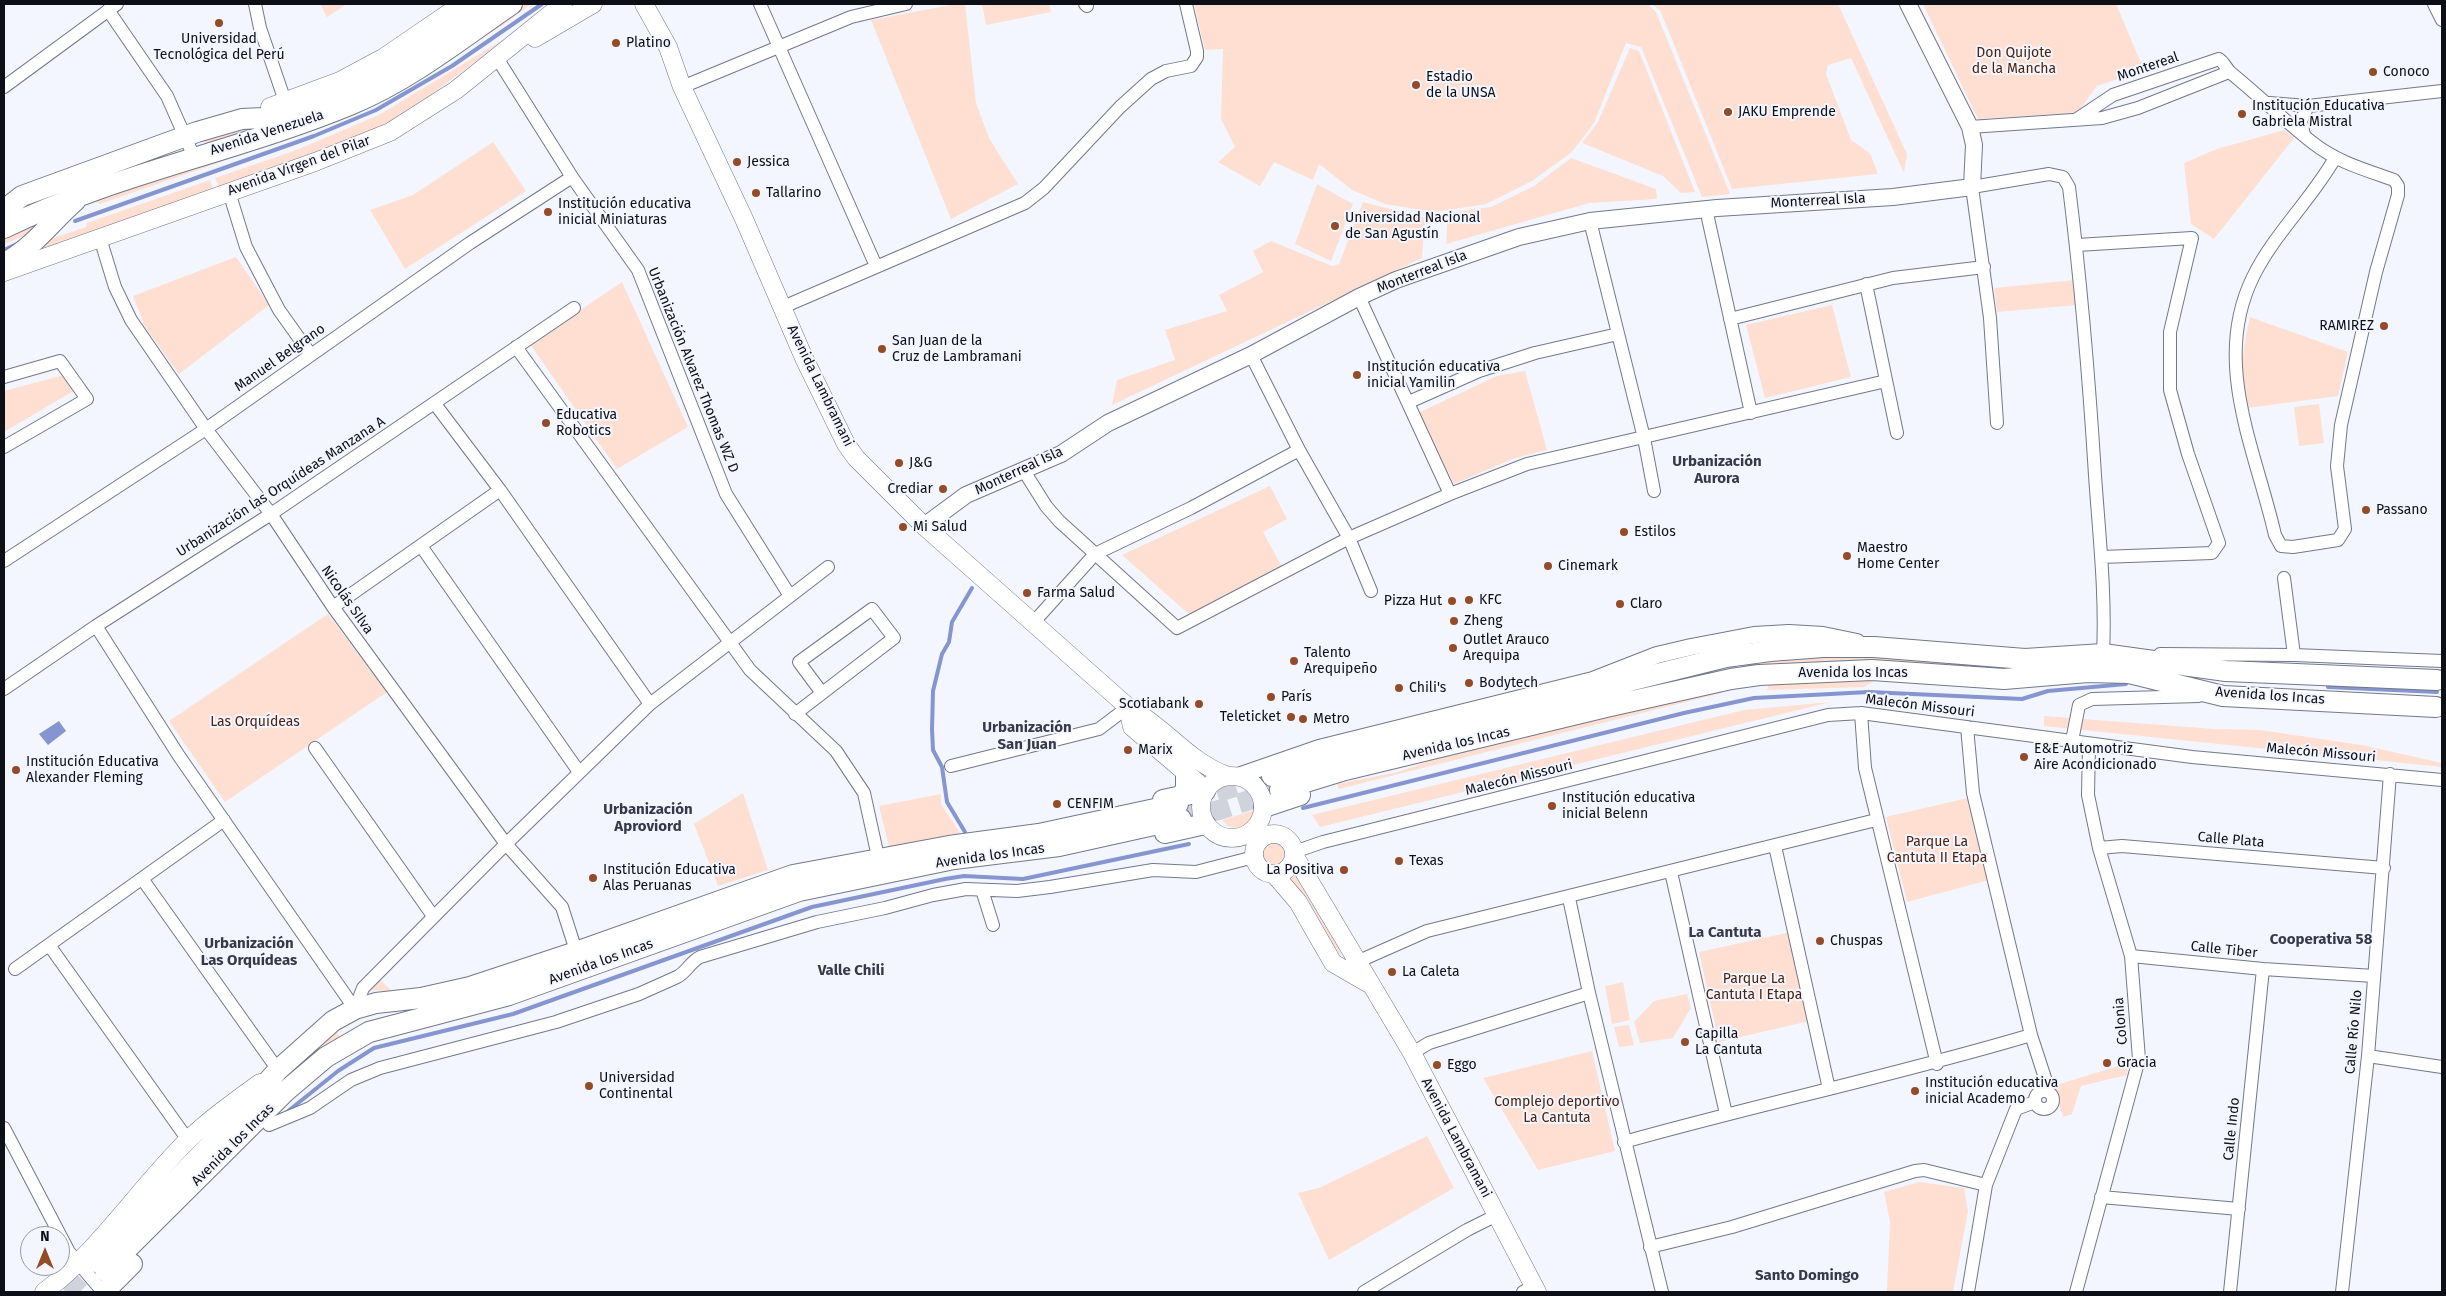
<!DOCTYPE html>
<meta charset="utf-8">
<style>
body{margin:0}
#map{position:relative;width:2446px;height:1296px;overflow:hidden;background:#f3f6ff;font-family:"Fira Sans",sans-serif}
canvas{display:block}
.frame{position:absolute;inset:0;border:5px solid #0d0f16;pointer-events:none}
.north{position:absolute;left:20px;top:1226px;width:50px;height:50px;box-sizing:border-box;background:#f3f6ff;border:1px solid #979aa2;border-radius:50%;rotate:0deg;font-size:14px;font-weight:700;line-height:20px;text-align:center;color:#0d0f16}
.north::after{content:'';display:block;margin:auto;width:18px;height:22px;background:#934b28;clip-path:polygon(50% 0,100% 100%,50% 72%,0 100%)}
</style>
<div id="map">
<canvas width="2446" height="1296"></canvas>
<div class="frame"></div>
<div class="north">N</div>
</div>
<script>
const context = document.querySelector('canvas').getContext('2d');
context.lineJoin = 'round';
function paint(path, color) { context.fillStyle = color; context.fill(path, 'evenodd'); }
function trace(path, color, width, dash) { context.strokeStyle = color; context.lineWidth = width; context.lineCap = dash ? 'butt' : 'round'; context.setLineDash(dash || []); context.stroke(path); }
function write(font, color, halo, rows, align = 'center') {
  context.font = font + ' "Fira Sans",sans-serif'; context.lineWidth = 4; context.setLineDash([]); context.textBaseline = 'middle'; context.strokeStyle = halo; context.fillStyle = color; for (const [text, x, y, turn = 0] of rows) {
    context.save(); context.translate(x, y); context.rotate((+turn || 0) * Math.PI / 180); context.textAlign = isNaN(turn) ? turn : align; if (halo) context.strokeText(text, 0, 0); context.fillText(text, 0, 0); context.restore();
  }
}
const green = new Path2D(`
 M 320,4 L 347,4 L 327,17 Z
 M 526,4 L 531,4 L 503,25 L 424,74 Z
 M 956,4 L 965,4 L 976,103 L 989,138 L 1018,184 L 951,219 L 871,20 Z
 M 982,4 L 1049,4 L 1051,12 L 986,25 Z
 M 1194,4 L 1648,4 L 1656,12 L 1730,194 L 1702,197 L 1641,47 L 1626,43 L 1594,123 L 1572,152 L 1532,181 L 1486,204 L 1435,212 L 1385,204 L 1352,190 L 1319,164 L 1313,180 L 1274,162 L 1260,186 L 1218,162 L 1235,147 L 1221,119 L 1223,49 L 1205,50 Z
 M 1651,4 L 1838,4 L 1907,154 L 1904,173 L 1851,58 L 1828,65 L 1826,74 L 1851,140 L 1870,153 L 1878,174 L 1732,189 L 1660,10 Z
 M 1923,4 L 2116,4 L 2144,70 L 2097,86 L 2077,113 L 1978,119 Z
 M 514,33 L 401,117 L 359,137 L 219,187 L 215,178 L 294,151 L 379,115 Z
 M 1630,48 L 1639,51 L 1695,192 L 1681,193 L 1663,176 L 1582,143 L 1598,122 Z
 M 390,96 L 373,106 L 321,127 L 100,204 L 93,201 Z
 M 282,121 L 206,146 L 204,140 Z
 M 2284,130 L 2294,138 L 2214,239 L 2191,224 L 2184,163 L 2217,149 Z
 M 493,142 L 526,191 L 405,269 L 370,210 L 413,195 Z
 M 1571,158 L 1656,189 L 1657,199 L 1589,203 L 1446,244 L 1448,213 L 1491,207 L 1534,186 Z
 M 210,180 L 213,189 L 41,250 L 38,248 L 42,242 L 86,227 L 87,223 Z
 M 1317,184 L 1353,204 L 1331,261 L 1295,244 Z
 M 1363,202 L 1425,218 L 1422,258 L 1112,405 L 1117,380 L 1175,360 L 1165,330 L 1227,311 L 1219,295 L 1263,272 L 1253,251 L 1271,241 L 1332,266 L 1339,264 Z
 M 37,224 L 38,225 L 26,235 L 4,244 L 4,238 Z
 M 236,257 L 269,305 L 179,374 L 145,327 L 133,296 Z
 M 2075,280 L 2077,305 L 1997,312 L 1994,288 Z
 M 622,282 L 688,427 L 617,469 L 530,344 Z
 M 1832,305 L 1851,377 L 1765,398 L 1746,325 Z
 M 2250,317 L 2348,352 L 2338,396 L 2247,408 C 2240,371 2242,353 2250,317 Z
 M 1525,371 L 1547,450 L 1515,458 L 1454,484 L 1418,413 L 1497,376 Z
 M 68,374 L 77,389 L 4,432 L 4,391 Z
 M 2319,404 L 2324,443 L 2299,446 L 2294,407 Z
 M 1270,486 L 1287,519 L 1263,532 L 1283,569 L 1191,616 L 1122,555 Z
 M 328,614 L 387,692 L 225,802 L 169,721 Z
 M 1813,655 L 1862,655 L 1981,663 L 1978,666 L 1825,662 L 1763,667 L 1762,661 Z
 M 1878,678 L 1864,687 L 1767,690 L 1769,685 Z
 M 1719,685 L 1722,693 L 1339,789 L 1337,784 L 1398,772 L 1450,754 Z
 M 1831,702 L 1320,827 L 1312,815 L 1744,710 Z
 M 2044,716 L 2214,729 L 2260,730 L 2362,745 L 2442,763 L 2442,767 L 2044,726 Z
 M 743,793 L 768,870 L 718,886 L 694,824 Z
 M 941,794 L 941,804 L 960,833 L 889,847 L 879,806 Z
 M 1968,798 L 1989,880 L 1907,902 L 1886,817 Z
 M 1258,809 C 1252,823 1244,832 1228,826 L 1222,820 Z
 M1261 853a13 13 0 1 1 26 0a13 13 0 1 1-26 0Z
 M 1298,866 L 1303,877 L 1343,958 L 1333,945 L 1306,896 L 1283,874 Z
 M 1791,932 L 1809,1021 L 1719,1042 L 1699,952 Z
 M 378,978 L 392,991 L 369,990 Z
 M 1623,982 L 1630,1020 L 1612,1024 L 1605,986 Z
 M 1687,994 L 1691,1008 L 1673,1038 L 1640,1043 L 1634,1022 L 1654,1001 Z
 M 1629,1025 L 1634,1045 L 1619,1047 L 1614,1027 Z
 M 336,1031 L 340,1037 L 265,1097 Z
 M 1592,1051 L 1615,1151 L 1538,1170 L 1483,1078 Z
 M 2128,1063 L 2127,1075 L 2081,1086 L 2072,1114 L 2063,1117 L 2053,1086 Z
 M 1427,1136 L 1454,1188 L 1329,1260 L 1298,1193 L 1319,1188 Z
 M 1919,1182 L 1964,1188 L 1968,1211 L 1953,1292 L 1887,1291 L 1890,1222 L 1884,1192 Z`);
const water = new Path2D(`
 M 59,721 L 66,731 L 48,745 L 39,734 Z`);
const stream = new Path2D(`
 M 75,221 L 314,136 L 376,110 L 452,66 L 542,4
 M 4,250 L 17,244
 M 2328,687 L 2437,692
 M 1303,808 L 1684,713 L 1754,698 L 1869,692 L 2022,699 L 2048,691 L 2126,684
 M 965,832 L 947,802 L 942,767 L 933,750 L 932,729 L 933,691 L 942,654 L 949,642 L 952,622 L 972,588
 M 287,1112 L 338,1071 L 374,1048 L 513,1014 L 812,907 L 945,879 L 964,876 L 1023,879 L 1189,844`);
const primaryTunnel = new Path2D(`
 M 1188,801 L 1272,776
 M 1181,819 L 1219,810 L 1280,790
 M 66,1292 L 95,1262`);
const minor = new Path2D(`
 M 255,4 L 260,28 L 285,101
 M 760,4 L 876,266
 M 1085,4 L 1087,6
 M 2434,4 L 2442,20
 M 108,10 L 167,96 L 194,157
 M 497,58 L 572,177 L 638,270 L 726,494 L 790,596
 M 4,87 L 117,4
 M 682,87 L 851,17 L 906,4
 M 2269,103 L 2308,106 L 2442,91
 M 2077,119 L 2113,95 L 2219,59 C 2225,63 2226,69 2231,73 C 2259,96 2285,121 2313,143 C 2337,162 2366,170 2394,180 L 2398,186 L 2398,195 L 2376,272 L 2341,425 L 2337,466 L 2345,529 L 2338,540 L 2293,547 L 2281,546 L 2275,535 C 2256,451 2211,362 2253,277 C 2274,234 2311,200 2335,158
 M 1970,127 L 2102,118 L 2138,108 L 2229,72
 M 2304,135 L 2301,121 L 2308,106
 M 229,192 L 246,247 L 279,310 L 311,355
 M 1706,209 L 1751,413
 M 1590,221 L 1644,438 L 1654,491
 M 100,238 L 115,287 L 131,320 L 206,429 L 271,514 L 333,607 L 506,844 L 562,907 L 578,957
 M 2077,245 L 2192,238 L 2170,332 L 2170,390 L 2188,454 L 2219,543 L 2212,553 L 2101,557
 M 1866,284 L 1897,433
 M 1359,297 L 1450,494
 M 783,307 L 1025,203 L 1044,188 L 1120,107 L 1151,79 L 1166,71 L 1191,66 L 1197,57 L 1197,51 L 1186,4
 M 1730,319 L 1893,278 L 1984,267
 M 516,347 L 750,670 L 836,751 L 864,793 L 880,866
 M 1251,355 L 1299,450 L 1349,538 L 1371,591
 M 4,377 L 60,361 L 87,399 L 4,447
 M 1409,402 L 1479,371 L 1535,353 L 1618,334
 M 435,404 L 500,490 L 650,704
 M 1997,423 L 1990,318 L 1972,187 L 2049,174 L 2063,177 L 2069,187 C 2081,283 2089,379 2095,475 C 2099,534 2106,594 2103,654 L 2110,654
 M 1024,471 L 1046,506 L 1059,521 L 1177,628 L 1349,538 L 1450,494 L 1527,464 L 1886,381
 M 421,546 L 579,772
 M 4,561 L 206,429 L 470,243 L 572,177
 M 2284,578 L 2294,655
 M 333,607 L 500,490
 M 1033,623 L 1095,554 L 1191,508 L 1299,450
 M 96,626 L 179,756 L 355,1009
 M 2160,654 L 2294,655 L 2442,661
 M 4,689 L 96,626 L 271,514 L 574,308
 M 1861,713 L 1865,768 L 1937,1064
 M 795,714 L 894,638 L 872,609 L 799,662 L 822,693
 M 1967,727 L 1973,793 L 2031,1035 L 2047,1084 L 2047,1091
 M 2072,741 L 2079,705 L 2092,699 L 2199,696
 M 315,748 L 433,916
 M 951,766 L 1099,729 L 1128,707
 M 1775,846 L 1829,1089
 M 2099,848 L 2122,846 L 2384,868
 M 1294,852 L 1323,842 L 1828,715 L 1861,713 L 2192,757 L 2442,780
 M 1671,872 L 1726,1114
 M 143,880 L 278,1070
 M 982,890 L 993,925
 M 1569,898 L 1589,993 L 1662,1292
 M 49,945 L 188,1140
 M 2131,956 L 2263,969 L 2374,976
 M 1350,965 L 1427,931 L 1876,820
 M 15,969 L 224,820
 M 355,1009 L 363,988 L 506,844 L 650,704 L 828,567
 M 1412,1053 L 1429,1043 L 1589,993
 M 2368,1056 L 2442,1067
 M2035 1100a9 9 0 1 1 18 0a9 9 0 1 1-18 0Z
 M 269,1125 L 310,1108 L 351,1080 L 380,1068 L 556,1022 L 639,994 L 677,977 C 687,972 690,962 700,957 L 817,922 L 885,908 L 933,895 L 966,889 L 1017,891 L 1050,887 L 1153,870 L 1196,872 L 1254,857
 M 4,1128 L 69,1252 L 103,1292
 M 1624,1142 C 1759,1104 1897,1075 2031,1035
 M 2101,1197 L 2239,1209
 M 1650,1247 L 1732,1227 L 1915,1171 L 1924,1170 L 1986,1185
 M 1364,1292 L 1467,1230 L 1497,1215
 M 1523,1292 L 1534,1286
 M 1968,1292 L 1986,1185 L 2016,1109 L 2035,1102
 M 2076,1292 L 2139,1059 L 2131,956 L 2099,848 L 2088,795 L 2089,744
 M 2230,1292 L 2263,969
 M 2342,1292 L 2368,1056 L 2390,774`);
const tertiary = new Path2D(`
 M 924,526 L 966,495 L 1061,454 L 1108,423 L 1251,355 L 1359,297 L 1396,280 L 1519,237 L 1590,221 L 1717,208 L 1893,197 L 1972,187 L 1974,145 L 1970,127 L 1908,4
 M 1238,776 L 1319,748 L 1593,680 L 1657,655 L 1691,647 L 1754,635 L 1789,633 L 1823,635 L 1857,642`);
const secondary = new Path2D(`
 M 644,4 L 668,47 L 682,87 L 744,219 L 804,358 L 846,444 L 856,458 L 924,526 L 1128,707 C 1164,726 1188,762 1228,776
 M 535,38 L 593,4
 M 270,107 L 340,81 L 383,58 L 462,4
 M 4,272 L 315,162 L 390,132 L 456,90 L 563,4
 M 1128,707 L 1132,727 L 1198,783
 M1201 807a31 31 0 1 1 62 0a31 31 0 1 1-62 0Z
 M1254 854a20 20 0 1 1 40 0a20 20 0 1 1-40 0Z
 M 1294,855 L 1412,1053 L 1537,1292
 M 1274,874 L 1298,902 L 1333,963 L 1371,985
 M 44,1292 C 100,1250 138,1189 188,1140 C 210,1119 235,1101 260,1083`);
const primary = new Path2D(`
 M 4,210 L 22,196 L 197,132 L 242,119 L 263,118 L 346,92 L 411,56 L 487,4
 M 4,228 C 114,174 239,151 352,104 C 410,80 461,39 512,4
 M 4,263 C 33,248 51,222 75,201
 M 1272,776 L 1336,755 L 1591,693 L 1633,680 L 1726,657 L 1770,651 L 1823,647 L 1874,647 L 2025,659 L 2103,654 L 2226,671 L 2437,680
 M 1280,790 L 1345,770 L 1606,707 L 1731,679 L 1759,675 L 1872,670 L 2004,679 L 2088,672 L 2129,673 L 2223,696 L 2436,707
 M 1181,796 L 1186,789 L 1186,775
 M 1163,800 L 1205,791
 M 1264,807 L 1300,795
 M 1165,833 L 1205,824
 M 95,1262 L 223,1132 L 278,1070 L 333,1021 L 355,1009 L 376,1003 L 421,998 L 470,987 L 576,952 L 793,875 L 949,846 L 1039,834 L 1178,804
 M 105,1271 L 287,1090 L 326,1057 L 369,1032 L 509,995 L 799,891 L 954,859 L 1059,846 L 1181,819
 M 104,1292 L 132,1264`);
const markers = [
 [219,23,5,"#934b28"],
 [616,43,5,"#934b28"],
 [2373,72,5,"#934b28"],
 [1416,85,5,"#934b28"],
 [1728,112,5,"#934b28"],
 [2242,114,5,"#934b28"],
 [737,162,5,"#934b28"],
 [756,193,5,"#934b28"],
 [548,212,5,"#934b28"],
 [1335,226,5,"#934b28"],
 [2384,326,5,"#934b28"],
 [882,349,5,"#934b28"],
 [1357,375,5,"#934b28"],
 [546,423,5,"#934b28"],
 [899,463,5,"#934b28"],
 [943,489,5,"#934b28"],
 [2366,510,5,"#934b28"],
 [903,527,5,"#934b28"],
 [1624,532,5,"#934b28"],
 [1847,556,5,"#934b28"],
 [1548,566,5,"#934b28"],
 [1027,593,5,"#934b28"],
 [1469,600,5,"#934b28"],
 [1452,601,5,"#934b28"],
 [1620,604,5,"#934b28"],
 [1454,621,5,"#934b28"],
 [1453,648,5,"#934b28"],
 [1294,661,5,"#934b28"],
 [1469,683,5,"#934b28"],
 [1399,688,5,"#934b28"],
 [1271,697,5,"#934b28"],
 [1199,704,5,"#934b28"],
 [1291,717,5,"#934b28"],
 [1303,719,5,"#934b28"],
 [1128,750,5,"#934b28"],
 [2024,757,5,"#934b28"],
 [16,770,5,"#934b28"],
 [1057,804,5,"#934b28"],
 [1552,806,5,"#934b28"],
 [1399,861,5,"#934b28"],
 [1344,870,5,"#934b28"],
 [593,878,5,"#934b28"],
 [1820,941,5,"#934b28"],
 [1392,972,5,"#934b28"],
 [1685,1042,5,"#934b28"],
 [2107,1063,5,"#934b28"],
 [1437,1065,5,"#934b28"],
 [589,1086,5,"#934b28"],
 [1915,1091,5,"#934b28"]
];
const poiNames = [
 ["Universidad",219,39,"center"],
 ["Tecnológica del Perú",219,55,"center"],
 ["Platino",626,43],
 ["Conoco",2383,72],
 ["Estadio",1426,77],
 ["de la UNSA",1426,93],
 ["Institución Educativa",2252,106],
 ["Gabriela Mistral",2252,122],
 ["JAKU Emprende",1738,112],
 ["Jessica",747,162],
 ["Tallarino",766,193],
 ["Institución educativa",558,204],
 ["inicial Miniaturas",558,220],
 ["Universidad Nacional",1345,218],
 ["de San Agustín",1345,234],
 ["RAMIREZ",2374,326,"right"],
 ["San Juan de la",892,341],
 ["Cruz de Lambramani",892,357],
 ["Institución educativa",1367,367],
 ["inicial Yamilin",1367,383],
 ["Educativa",556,415],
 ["Robotics",556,431],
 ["J&G",909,463],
 ["Crediar",933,489,"right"],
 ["Passano",2376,510],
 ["Mi Salud",913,527],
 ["Estilos",1634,532],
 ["Maestro",1857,548],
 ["Home Center",1857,564],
 ["Cinemark",1558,566],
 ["Farma Salud",1037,593],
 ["KFC",1479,600],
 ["Pizza Hut",1442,601,"right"],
 ["Claro",1630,604],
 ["Zheng",1464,621],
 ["Outlet Arauco",1463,640],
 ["Arequipa",1463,656],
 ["Talento",1304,653],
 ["Arequipeño",1304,669],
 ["Bodytech",1479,683],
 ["Chili's",1409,688],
 ["París",1281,697],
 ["Scotiabank",1189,704,"right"],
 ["Teleticket",1281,717,"right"],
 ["Metro",1313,719],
 ["E&E Automotriz",2034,749],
 ["Aire Acondicionado",2034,765],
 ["Marix",1138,750],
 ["Institución Educativa",26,762],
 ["Alexander Fleming",26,778],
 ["Institución educativa",1562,798],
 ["inicial Belenn",1562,814],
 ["CENFIM",1067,804],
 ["Texas",1409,861],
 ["Institución Educativa",603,870],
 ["Alas Peruanas",603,886],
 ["La Positiva",1334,870,"right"],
 ["Chuspas",1830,941],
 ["La Caleta",1402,972],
 ["Capilla",1695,1034],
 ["La Cantuta",1695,1050],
 ["Gracia",2117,1063],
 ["Eggo",1447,1065],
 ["Universidad",599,1078],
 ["Continental",599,1094],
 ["Institución educativa",1925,1083],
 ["inicial Academo",1925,1099]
];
const parkNames = [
 ["Don Quijote",2014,53],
 ["de la Mancha",2014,69],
 ["Las Orquídeas",255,722],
 ["Parque La",1937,842],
 ["Cantuta II Etapa",1937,858],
 ["Parque La",1754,979],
 ["Cantuta I Etapa",1754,995],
 ["Complejo deportivo",1557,1102],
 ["La Cantuta",1557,1118]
];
const streetNames = [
 ["Montereal",2148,67,-19],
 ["Avenida Venezuela",267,133,-18],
 ["Avenida Virgen del Pilar",299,166,-20],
 ["Monterreal Isla",1818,201,-3],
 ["Monterreal Isla",1422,272,-21],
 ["Manuel Belgrano",280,358,-35],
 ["Urbanización Alvarez Thomas WZ D",693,370,68],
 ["Avenida Lambramani",820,386,64],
 ["Monterreal Isla",1019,471,-25],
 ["Urbanización las Orquídeas Manzana A",281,487,-33],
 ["Nicolás SIlva",347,600,55],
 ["Avenida los Incas",1853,673],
 ["Avenida los Incas",2270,696,4],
 ["Malecón Missouri",1920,706,7],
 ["Avenida los Incas",1456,744,-13],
 ["Malecón Missouri",2321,753,5],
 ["Malecón Missouri",1519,778,-14],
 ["Calle Plata",2231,840,5],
 ["Avenida los Incas",990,856,-8],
 ["Calle Tiber",2224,950,6],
 ["Avenida los Incas",601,962,-20],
 ["Colonia",2121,1021,-95],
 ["Calle Río Nilo",2354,1032,-85],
 ["Calle Indo",2232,1129,-84],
 ["Avenida Lambramani",1456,1138,62],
 ["Avenida los Incas",233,1145,-45]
];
const neighbourhoodNames = [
 ["Urbanización",1717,462],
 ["Aurora",1717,479],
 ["Urbanización",1027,728],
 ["San Juan",1027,745],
 ["Urbanización",648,810],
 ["Aproviord",648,827],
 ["La Cantuta",1725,933],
 ["Cooperativa 58",2321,940],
 ["Urbanización",249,944],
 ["Las Orquídeas",249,961],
 ["Valle Chili",851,971],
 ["Santo Domingo",1807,1276]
];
paint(green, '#fedfd1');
paint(water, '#8595d0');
trace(stream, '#8595d0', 4);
trace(primaryTunnel, '#d0d3dc', 20, [20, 10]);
trace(minor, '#73788b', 14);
trace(tertiary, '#73788b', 18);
trace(secondary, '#73788b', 19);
trace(primary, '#73788b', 22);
trace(minor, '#fff', 12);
trace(tertiary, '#fff', 16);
trace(secondary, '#fff', 18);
trace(primary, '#fff', 20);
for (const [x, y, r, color] of markers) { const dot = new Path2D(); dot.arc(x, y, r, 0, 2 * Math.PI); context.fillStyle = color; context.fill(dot); trace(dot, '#f3f6ff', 2); }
write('14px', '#0d0f16', '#f3f6ff', poiNames, 'left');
write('14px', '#4d230d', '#f3f6ff', parkNames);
write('14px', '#0d0f16', '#f3f6ff', streetNames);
write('bold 15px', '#35394a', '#f3f6ff', neighbourhoodNames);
</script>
